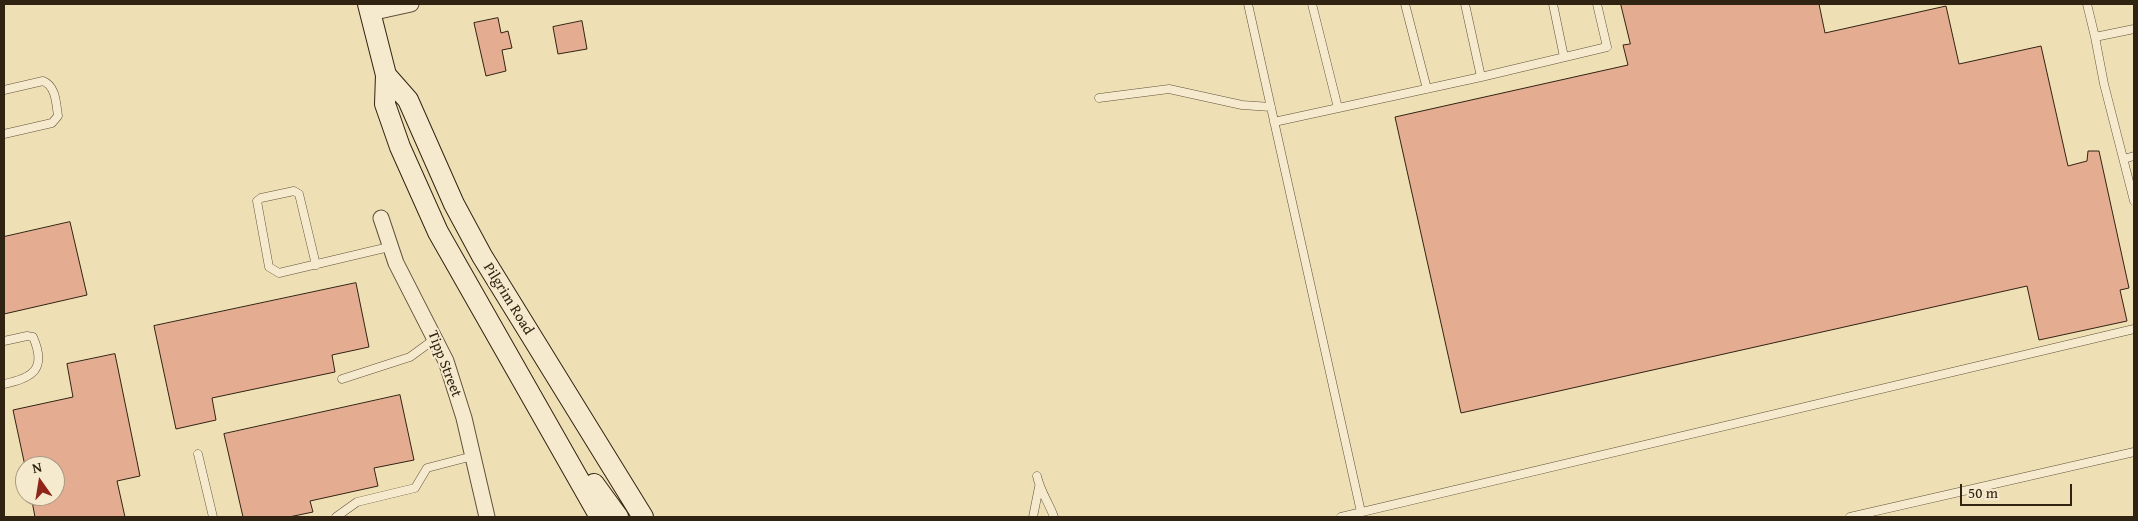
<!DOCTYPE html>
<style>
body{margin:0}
#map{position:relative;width:2138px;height:521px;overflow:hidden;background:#efdfb4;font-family:"Gentium Book Plus",serif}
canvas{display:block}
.frame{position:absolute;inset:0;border:5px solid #312312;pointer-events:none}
.north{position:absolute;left:15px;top:456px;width:50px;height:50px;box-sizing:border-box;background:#f5eace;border:1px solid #a79a83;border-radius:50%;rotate:347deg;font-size:14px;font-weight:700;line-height:20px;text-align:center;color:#312312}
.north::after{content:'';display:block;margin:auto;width:18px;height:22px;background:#8f2418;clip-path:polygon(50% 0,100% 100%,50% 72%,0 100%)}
.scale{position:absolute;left:1960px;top:484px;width:112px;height:22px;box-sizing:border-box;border:2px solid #312312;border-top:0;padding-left:6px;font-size:15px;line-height:18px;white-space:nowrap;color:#312312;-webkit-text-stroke:4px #f5eace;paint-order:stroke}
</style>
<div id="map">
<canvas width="2138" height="521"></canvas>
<div class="frame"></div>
<div class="north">N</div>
<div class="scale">50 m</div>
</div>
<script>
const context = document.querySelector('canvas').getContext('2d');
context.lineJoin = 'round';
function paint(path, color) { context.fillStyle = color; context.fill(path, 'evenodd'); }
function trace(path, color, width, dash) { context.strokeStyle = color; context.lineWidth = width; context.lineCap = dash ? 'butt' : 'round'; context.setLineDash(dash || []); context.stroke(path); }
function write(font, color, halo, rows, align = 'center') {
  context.font = font + ' "Gentium Book Plus",serif'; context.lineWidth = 4; context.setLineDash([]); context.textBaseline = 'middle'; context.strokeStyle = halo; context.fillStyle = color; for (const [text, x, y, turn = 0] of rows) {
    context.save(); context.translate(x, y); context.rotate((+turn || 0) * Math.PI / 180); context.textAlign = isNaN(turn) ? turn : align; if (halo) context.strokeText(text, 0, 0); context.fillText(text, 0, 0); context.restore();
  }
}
const building = new Path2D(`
 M 1621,4 L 1819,4 L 1825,33 L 1946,6 L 1959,64 L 2041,46 L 2068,166 L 2087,161 L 2088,151 L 2099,151 L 2129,288 L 2120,290 L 2127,321 L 2039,340 L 2027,286 L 1461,413 L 1395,117 L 1628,65 L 1623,45 L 1630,44 Z
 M 498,18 L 501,33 L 508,31 L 512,48 L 502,50 L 506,71 L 486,76 L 474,23 Z
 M 582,21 L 587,49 L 558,54 L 553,27 Z
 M 70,222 L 87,295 L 4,314 L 4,237 Z
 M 356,283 L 369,347 L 332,355 L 335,372 L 212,398 L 216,420 L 176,429 L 154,326 Z
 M 115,354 L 140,476 L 117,481 L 125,517 L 35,517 L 31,496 L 55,496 L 55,466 L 25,466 L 13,410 L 73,397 L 67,364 Z
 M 400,395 L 414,460 L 374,468 L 378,486 L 310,501 L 313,512 L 289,517 L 243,517 L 224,434 Z`);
const lane = new Path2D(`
 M 1248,4 L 1361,512
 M 1312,4 L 1338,108
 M 1405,4 L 1427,89
 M 1465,4 L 1481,77 L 1607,47 L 1597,4
 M 1553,4 L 1564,57
 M 2087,4 L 2095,37
 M 2134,29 L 2095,37 L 2104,84 L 2134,201
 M 4,90 L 43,81 C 56,86 56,103 58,116 L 52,123 L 4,134
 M 1099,98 L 1169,89 L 1242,105 L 1271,107
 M 1274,122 L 1481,77
 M 2124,159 L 2134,156
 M 316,265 L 299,194 L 294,191 L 261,198 L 257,201 L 269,267 L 279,273 L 389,247
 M 4,341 L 27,336 L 33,337 C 47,369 33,378 4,384
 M 342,379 L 410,357 L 436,338
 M 198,454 L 213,517
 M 1037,476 C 1040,491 1049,503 1054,517
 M 336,517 L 357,502 L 415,488 L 427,468 L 473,456
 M 1033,517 L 1039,487
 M 1341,517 L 2134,329
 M 1850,517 L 2134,452`);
const street = new Path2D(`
 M 370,13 L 411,4
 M 381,218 L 396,263 L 446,361 L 464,418 L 487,517`);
const secondary = new Path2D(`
 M 368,4 L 386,75 L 385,104 L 400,147 L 438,232 L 600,517
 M 386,75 L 408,100 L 454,204 L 482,256 L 643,517
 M 594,484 L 618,517`);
const streetNames = [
 ["Pilgrim Road",508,299,58],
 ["Tipp Street",444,364,69]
];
paint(building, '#e4ac90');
trace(building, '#312312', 1);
trace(lane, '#60523a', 9);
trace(street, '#60523a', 17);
trace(secondary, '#312312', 22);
trace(lane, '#f5eace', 8);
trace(street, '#f5eace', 15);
trace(secondary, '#f5eace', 20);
write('15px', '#312312', '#f5eace', streetNames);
</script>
